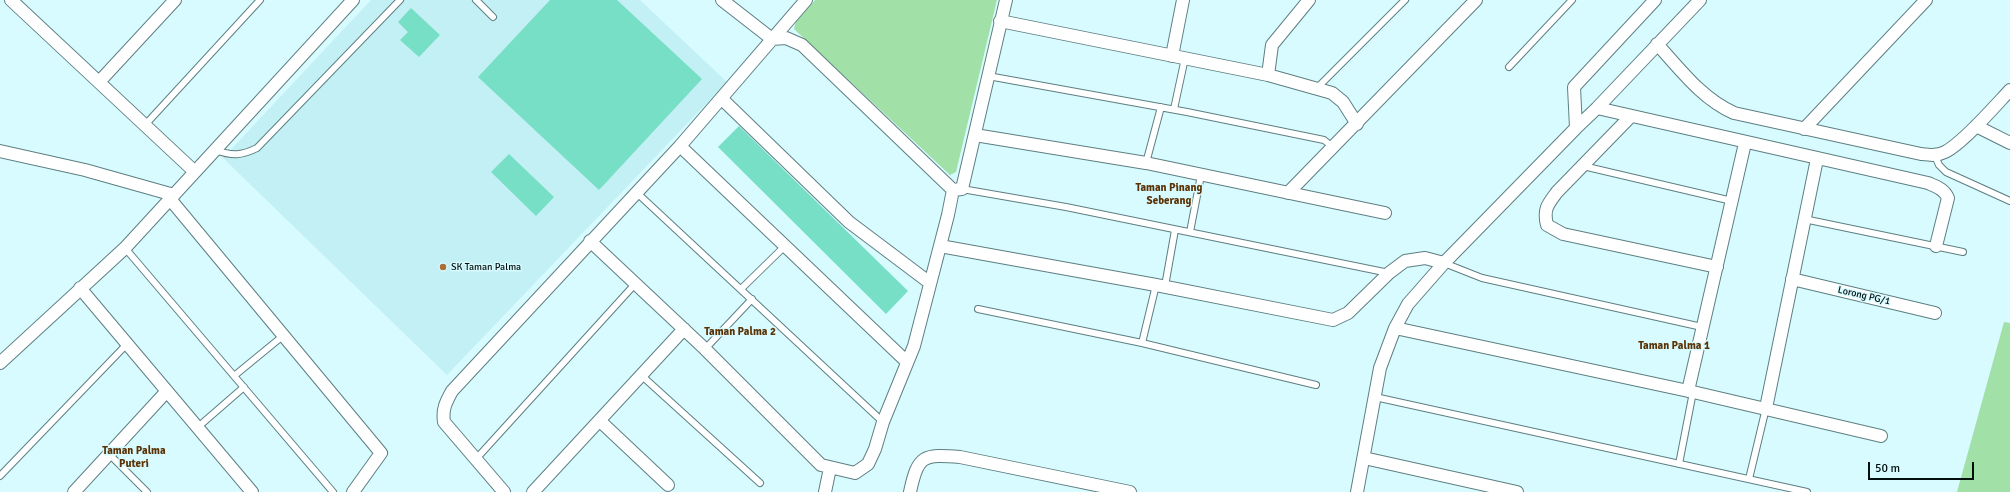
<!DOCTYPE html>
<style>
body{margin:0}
#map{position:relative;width:2010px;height:492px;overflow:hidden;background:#d7fbff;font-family:Signika,sans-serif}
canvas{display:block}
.scale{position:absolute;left:1868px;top:462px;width:106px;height:18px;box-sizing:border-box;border:2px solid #030e0f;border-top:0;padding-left:5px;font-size:12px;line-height:14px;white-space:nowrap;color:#030e0f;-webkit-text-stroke:3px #d7fbff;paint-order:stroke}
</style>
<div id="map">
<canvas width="2010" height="492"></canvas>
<div class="scale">50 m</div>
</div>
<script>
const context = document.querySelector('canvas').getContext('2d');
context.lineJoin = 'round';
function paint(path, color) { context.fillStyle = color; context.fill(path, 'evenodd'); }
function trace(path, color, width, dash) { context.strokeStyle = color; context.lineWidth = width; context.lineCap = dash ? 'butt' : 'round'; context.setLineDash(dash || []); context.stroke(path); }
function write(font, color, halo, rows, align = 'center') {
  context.font = font + ' Signika,sans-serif'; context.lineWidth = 3; context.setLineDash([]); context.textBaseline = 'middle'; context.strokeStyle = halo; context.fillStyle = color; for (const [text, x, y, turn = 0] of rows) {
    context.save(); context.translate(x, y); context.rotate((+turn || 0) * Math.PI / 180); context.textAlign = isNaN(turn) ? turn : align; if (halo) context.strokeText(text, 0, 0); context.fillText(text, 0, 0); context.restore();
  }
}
const built = new Path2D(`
 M 371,0 L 640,0 L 727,82 L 447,375 L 223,158 Z`);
const green = new Path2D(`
 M 815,0 L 997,0 L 956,172 L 950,175 L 794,29 L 796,21 Z
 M 2004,322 L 2010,323 L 2010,492 L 1957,492 Z`);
const building = new Path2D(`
 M 550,0 L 617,0 L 702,79 L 599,190 L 478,77 Z
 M 411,8 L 440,35 L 419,57 L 400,40 L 408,32 L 398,22 Z
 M 739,126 L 908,291 L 886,314 L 718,147 Z
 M 509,154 L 554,197 L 536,216 L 491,172 Z`);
const service = new Path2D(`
 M 476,0 L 493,17
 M 1509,67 L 1572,0
 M 988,76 L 1187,112 L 1324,140 L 1334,148
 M 1316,89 L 1405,0
 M 1174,109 L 1185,58
 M 145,125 L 260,0
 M 215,150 C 232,156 241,156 257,148 L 400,0
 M 1935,156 L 1939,165 L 1946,172 L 2010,201
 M 1146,163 L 1161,107
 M 1583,166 L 1732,201
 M 962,189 L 1066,207 L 1389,273
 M 636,192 L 883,422
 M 1804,219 L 1963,252
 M 1190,232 L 1201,175
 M 125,248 L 333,492
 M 1444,263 L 1482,278 L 1702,327
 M 1165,286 L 1175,230
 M 741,289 L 786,245
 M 978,309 L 1142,343 L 1316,385
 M 1142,343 L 1156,285
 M 705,349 L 752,299
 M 641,375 L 760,483
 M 234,376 L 284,335
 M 1375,397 L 1807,492
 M 198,427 L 244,387
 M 109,454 L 147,492
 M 476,459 L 636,283
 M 1679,464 L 1693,392
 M 0,476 L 127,344
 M 1749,479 L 1766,408`);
const minor = new Path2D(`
 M 11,0 L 195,172
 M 722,0 L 772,39 L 786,38 L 802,45 L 953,190
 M 1000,21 L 1268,75 L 1332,93 L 1343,102 L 1357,124
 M 1657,44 C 1680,69 1702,99 1734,113 L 1921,154 C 1930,155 1937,156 1945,152 C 1963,143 1995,106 2010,90
 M 1172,56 L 1183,0
 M 1268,75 L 1272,45 L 1309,0
 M 99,82 L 175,0
 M 722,99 L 849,222 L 930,283
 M 1597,108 L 1928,183 C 1937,187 1944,189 1948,198 L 1936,246
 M 1630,117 L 1557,192 C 1548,204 1543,209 1547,225 L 1563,234 L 1717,267
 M 1976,126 L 2010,143
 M 1576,128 L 1574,87 L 1655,0
 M 1804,129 L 1926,0
 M 975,135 L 1146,163 L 1385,213
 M 680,146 L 806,0
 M 0,151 L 85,170 L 174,195
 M 1288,193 L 1476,0
 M 170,199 L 381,453 L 353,492
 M 590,241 L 705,349 L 821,465 L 855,473 L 868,464 L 875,449 L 883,422 L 914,346 L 948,215 L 953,190 L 962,189 L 1006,0
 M 940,246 L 1156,285 L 1333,320 L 1348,313 L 1389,273 L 1405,261 L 1425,258 L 1444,263
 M 1792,279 L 1935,313
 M 80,288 L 252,492
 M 1395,328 L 1693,392 L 1881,436
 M 0,363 L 125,248 L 353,0
 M 1688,391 L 1745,143
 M 1766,408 L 1817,159
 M 600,421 L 668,485
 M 1364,458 L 1517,492
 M 74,492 L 167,391
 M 504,492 L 444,422 C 442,409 446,402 452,391 L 680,146 L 907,362
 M 533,492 L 684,329
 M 825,492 L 830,468
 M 910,492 C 918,455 923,454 960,457 L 1130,492
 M 1357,492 L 1380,368 L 1395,328 L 1408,304 L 1444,263 L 1576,128 L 1597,108 L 1700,0`);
const markers = [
 [443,267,4,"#ac6e33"]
];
const poiNames = [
 ["SK Taman Palma",451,267]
];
const streetNames = [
 ["Lorong PG/1",1864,296,13]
];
const neighbourhoodNames = [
 ["Taman Pinang",1169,188],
 ["Seberang",1169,201],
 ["Taman Palma 2",740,332],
 ["Taman Palma 1",1674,346],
 ["Taman Palma",134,451],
 ["Puteri",134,464]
];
paint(built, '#c3f0f5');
paint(green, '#a1e0a7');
paint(building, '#76dfc5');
trace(service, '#5e7f82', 8);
trace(minor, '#5e7f82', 14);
trace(service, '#fff', 6);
trace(minor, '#fff', 12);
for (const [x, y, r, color] of markers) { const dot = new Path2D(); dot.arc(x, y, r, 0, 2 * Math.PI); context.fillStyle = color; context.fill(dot); trace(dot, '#d7fbff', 1.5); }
write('10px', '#030e0f', '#d7fbff', poiNames, 'left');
write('10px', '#030e0f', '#d7fbff', streetNames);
write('bold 11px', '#5b3205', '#d7fbff', neighbourhoodNames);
</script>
